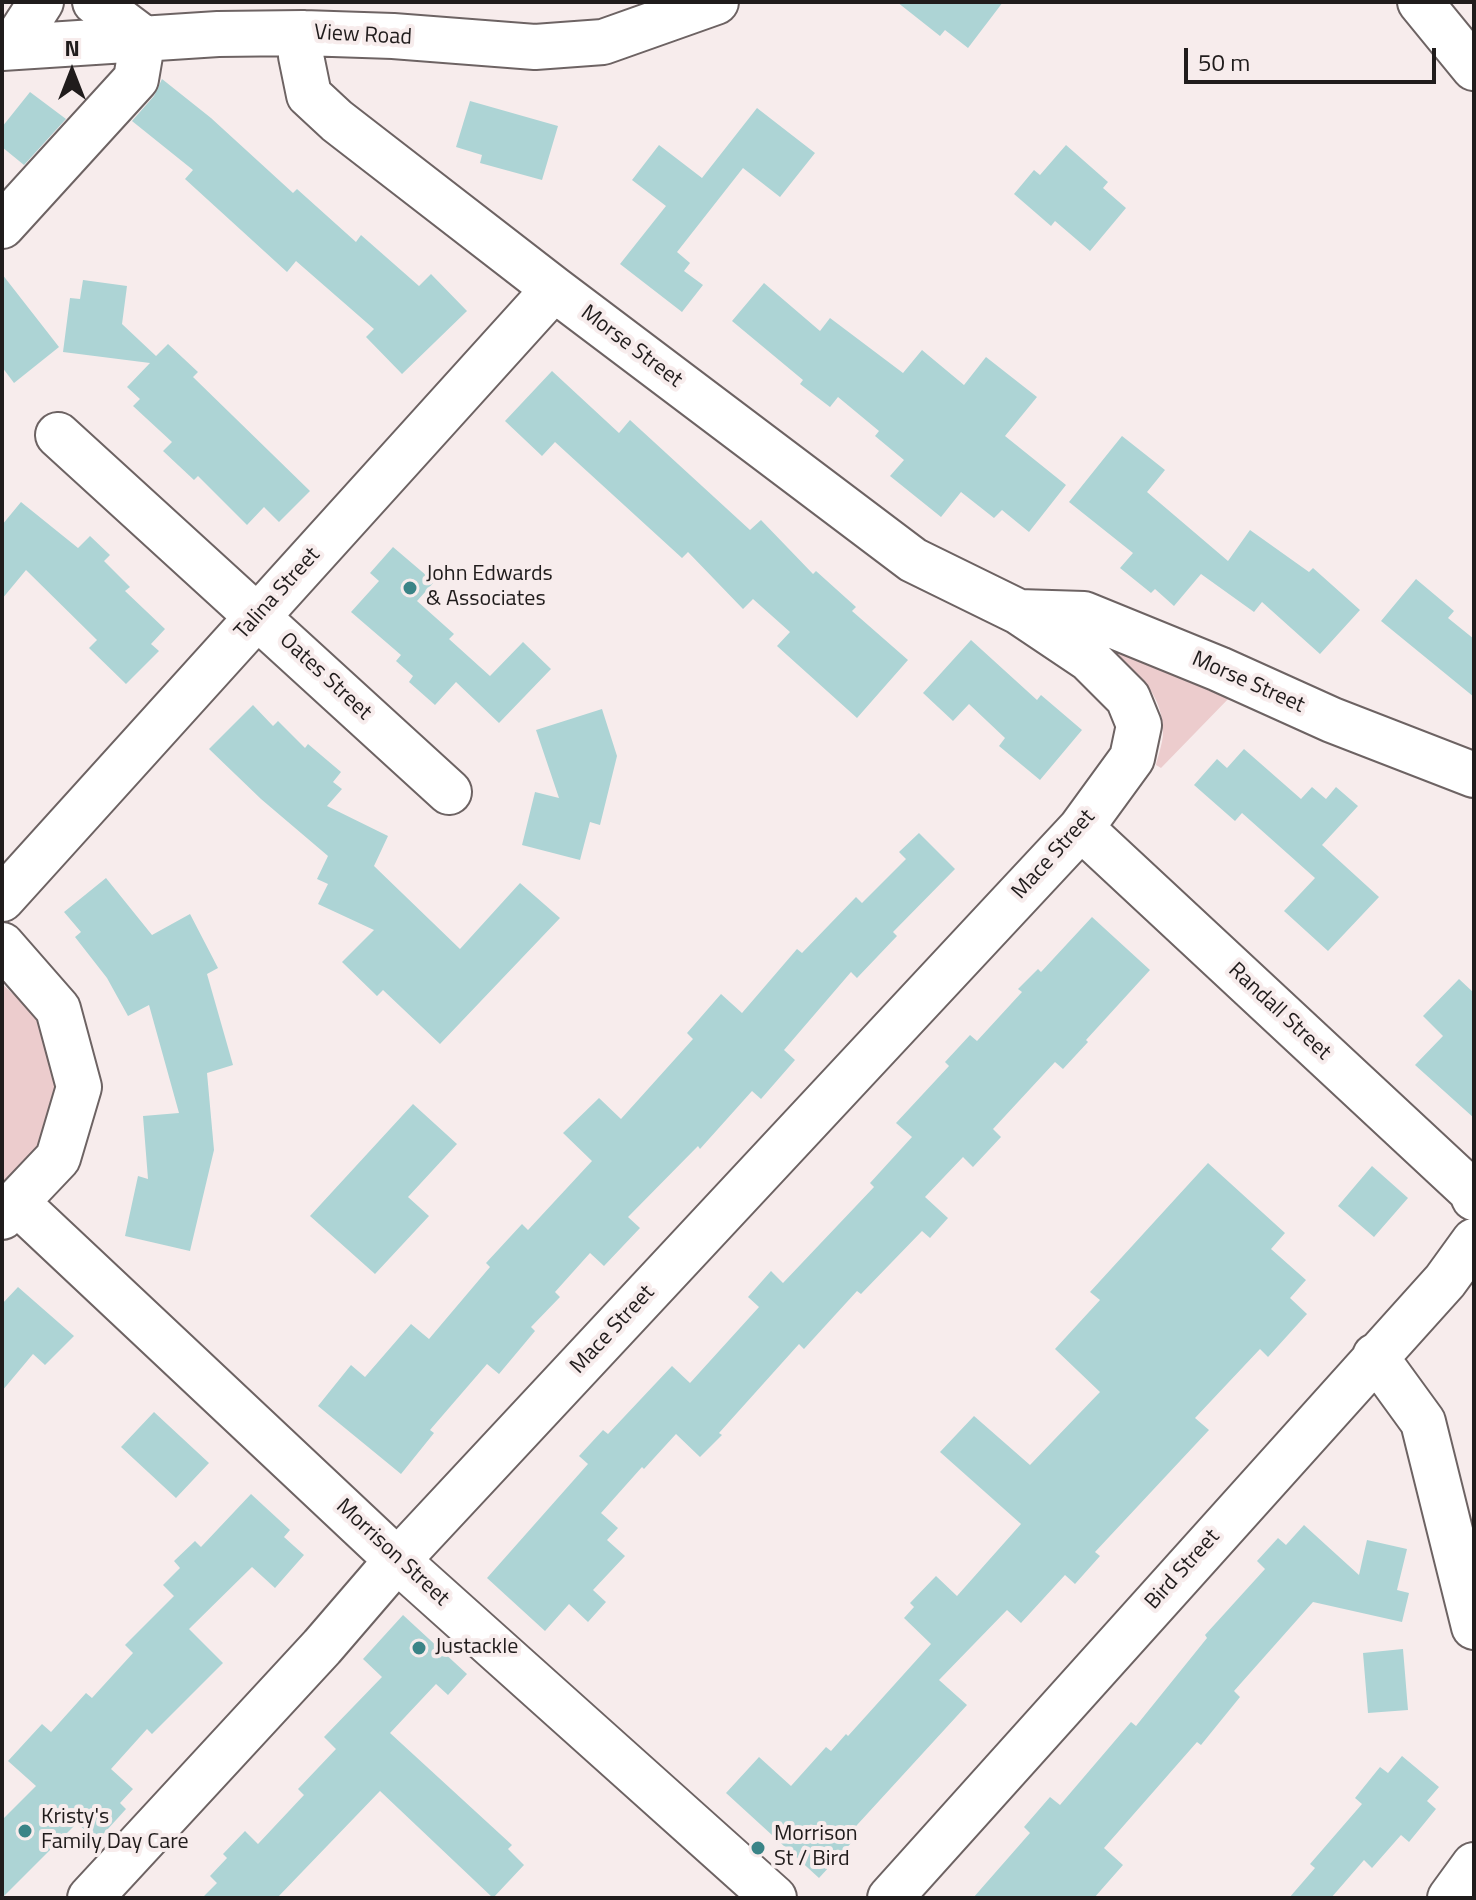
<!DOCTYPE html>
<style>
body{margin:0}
#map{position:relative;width:1476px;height:1900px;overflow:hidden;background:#f7ecec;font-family:"Titillium Web",sans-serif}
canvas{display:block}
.frame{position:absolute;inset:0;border:4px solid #201c1c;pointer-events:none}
.north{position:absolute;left:32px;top:32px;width:80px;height:80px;-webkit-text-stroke:6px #f7ecec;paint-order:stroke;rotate:0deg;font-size:22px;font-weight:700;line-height:32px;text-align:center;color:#201c1c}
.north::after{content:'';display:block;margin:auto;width:28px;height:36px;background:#201c1c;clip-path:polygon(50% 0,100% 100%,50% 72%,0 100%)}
.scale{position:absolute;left:1184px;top:48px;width:252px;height:36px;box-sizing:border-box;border:4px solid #201c1c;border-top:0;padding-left:10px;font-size:24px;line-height:28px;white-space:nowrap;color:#201c1c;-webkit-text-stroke:6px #f7ecec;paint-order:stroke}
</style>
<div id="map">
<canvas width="1476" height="1900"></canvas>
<div class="frame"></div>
<div class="north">N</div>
<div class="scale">50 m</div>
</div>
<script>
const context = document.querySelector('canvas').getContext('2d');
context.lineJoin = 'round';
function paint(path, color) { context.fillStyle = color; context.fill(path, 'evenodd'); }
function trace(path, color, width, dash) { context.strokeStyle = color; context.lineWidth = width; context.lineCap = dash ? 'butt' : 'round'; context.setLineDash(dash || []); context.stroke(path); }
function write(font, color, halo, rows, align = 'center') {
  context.font = font + ' "Titillium Web",sans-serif'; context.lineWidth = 8; context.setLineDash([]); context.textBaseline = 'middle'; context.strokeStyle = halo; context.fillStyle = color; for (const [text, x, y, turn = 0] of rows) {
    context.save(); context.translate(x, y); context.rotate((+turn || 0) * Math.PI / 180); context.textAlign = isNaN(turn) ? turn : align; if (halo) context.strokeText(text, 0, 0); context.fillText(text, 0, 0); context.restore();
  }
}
const green = new Path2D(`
 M 1087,637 L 1231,696 L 1161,768 L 1156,765 C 1158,756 1162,745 1163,735 C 1165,686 1123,659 1087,637 Z
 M 2,984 L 32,1011 L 45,1036 L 59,1087 L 43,1140 L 2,1187 Z`);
const building = new Path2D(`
 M 897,2 L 1003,2 L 968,48 L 945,30 L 940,36 Z
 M 162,79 L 211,118 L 293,193 L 297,189 L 356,242 L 361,235 L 419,286 L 431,274 L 467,311 L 402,374 L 366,337 L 374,329 L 296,261 L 287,272 L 185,179 L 193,170 L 132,121 L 154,96 Z
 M 30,92 L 66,119 L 24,165 L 2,147 L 2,127 Z
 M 470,101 L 558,126 L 542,180 L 480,163 L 482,155 L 456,147 Z
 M 757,108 L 815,153 L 780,197 L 743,168 L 677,252 L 690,263 L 684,271 L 703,285 L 682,312 L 620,264 L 666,206 L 632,180 L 659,145 L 702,178 Z
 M 1066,145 L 1108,182 L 1103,188 L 1126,208 L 1090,251 L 1055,221 L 1051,226 L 1014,194 L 1034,170 L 1040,175 Z
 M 2,274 L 59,347 L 14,383 L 2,367 Z
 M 83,280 L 127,286 L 122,324 L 156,356 L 168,344 L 198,372 L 193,377 L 310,491 L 279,522 L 264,507 L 247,525 L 198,476 L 194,480 L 163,451 L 172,442 L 133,406 L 140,399 L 127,387 L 150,363 L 63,352 L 70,298 L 80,299 Z
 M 764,283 L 820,331 L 830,318 L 903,373 L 922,350 L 964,385 L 986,357 L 1037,397 L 1005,436 L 1066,485 L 1029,532 L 1002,510 L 994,518 L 961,492 L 941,517 L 890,476 L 904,460 L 875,436 L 879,431 L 838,397 L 830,407 L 800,384 L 803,380 L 732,321 Z
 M 552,371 L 619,433 L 630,420 L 750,530 L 761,520 L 813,574 L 816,571 L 856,607 L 852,611 L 908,660 L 857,718 L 777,646 L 790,632 L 753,599 L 743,609 L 688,552 L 682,558 L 555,442 L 542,456 L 505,421 Z
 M 1122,436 L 1165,470 L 1147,492 L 1228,561 L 1250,530 L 1309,572 L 1313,568 L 1360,610 L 1320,654 L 1262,602 L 1254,612 L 1201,574 L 1174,606 L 1155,589 L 1151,593 L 1120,568 L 1133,553 L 1069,502 Z
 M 21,502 L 78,548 L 90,536 L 110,555 L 104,561 L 130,587 L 125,591 L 165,629 L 151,644 L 159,651 L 126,684 L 89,648 L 97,640 L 26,570 L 2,599 L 2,525 Z
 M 393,547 L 434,582 L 417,601 L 454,634 L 449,639 L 490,676 L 523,642 L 551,669 L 499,723 L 456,682 L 435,705 L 409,682 L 413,676 L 396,661 L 401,655 L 351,612 L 379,581 L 370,573 Z
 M 1416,579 L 1454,611 L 1448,618 L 1474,639 L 1474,697 L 1381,621 Z
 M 971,640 L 1037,700 L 1041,695 L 1082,730 L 1040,780 L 999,746 L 1005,738 L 969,704 L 953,721 L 923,693 Z
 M 253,705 L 273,726 L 278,721 L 305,748 L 308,744 L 341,772 L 333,782 L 342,789 L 327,806 L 388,836 L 374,866 L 460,949 L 520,883 L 560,918 L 440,1044 L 383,990 L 377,996 L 342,962 L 374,930 L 318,904 L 328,884 L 317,879 L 328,856 L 261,799 L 209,749 Z
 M 602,709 L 617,756 L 600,825 L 590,822 L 580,860 L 522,845 L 535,792 L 559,798 L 536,730 Z
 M 1244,749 L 1301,799 L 1312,787 L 1326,799 L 1336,787 L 1358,806 L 1322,845 L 1379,897 L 1328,951 L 1284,911 L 1315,878 L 1242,813 L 1235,821 L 1194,785 L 1217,759 L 1227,768 Z
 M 919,833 L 955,869 L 893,932 L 897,936 L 857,978 L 851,972 L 784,1050 L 795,1060 L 761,1099 L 752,1091 L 700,1149 L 698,1146 L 628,1217 L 640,1228 L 604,1266 L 590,1253 L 555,1292 L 560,1297 L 531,1327 L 535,1331 L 499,1374 L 487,1364 L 430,1430 L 434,1433 L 401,1474 L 318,1406 L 351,1365 L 365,1377 L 411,1324 L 429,1339 L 490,1267 L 486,1263 L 522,1224 L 528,1230 L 592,1161 L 563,1133 L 599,1098 L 621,1119 L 693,1039 L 687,1033 L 721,994 L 742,1013 L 797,949 L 802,953 L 856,897 L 862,903 L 906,859 L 899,852 Z
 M 106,878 L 152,935 L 190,914 L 218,968 L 207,974 L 233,1065 L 207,1073 L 214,1150 L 190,1251 L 125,1236 L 138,1176 L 148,1179 L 143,1116 L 179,1113 L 149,1005 L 128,1016 L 107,978 L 75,937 L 81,932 L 64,912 Z
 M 1092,917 L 1150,970 L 1086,1040 L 1088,1042 L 1063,1069 L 1055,1062 L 993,1129 L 1001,1137 L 973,1167 L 963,1157 L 925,1197 L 948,1218 L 930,1238 L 922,1231 L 861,1294 L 857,1291 L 804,1349 L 799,1344 L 719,1433 L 722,1435 L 700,1457 L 676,1434 L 644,1469 L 642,1467 L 601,1513 L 618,1528 L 607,1540 L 625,1556 L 593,1590 L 606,1602 L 588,1622 L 569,1604 L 545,1631 L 487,1578 L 588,1464 L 579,1456 L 603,1430 L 608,1434 L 672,1366 L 690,1383 L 759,1307 L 748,1297 L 771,1271 L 783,1283 L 874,1187 L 870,1183 L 912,1137 L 896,1123 L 949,1066 L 945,1062 L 970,1035 L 977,1041 L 1022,992 L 1018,989 L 1038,969 L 1041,972 Z
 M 1459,979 L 1474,993 L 1474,1118 L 1415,1065 L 1443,1036 L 1423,1016 Z
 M 413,1104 L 457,1144 L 408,1197 L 429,1216 L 375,1274 L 310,1216 Z
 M 1208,1163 L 1285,1233 L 1271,1249 L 1306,1280 L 1290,1298 L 1307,1314 L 1268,1357 L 1260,1349 L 1195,1418 L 1209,1430 L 1095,1552 L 1100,1556 L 1075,1584 L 1065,1575 L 1021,1623 L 1007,1610 L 939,1680 L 967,1705 L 846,1837 L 852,1842 L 819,1878 L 726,1793 L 759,1757 L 791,1786 L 826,1747 L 831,1751 L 846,1734 L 848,1736 L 931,1644 L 904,1618 L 914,1607 L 910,1603 L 936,1576 L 957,1596 L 1021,1524 L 940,1452 L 974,1416 L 1030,1465 L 1100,1392 L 1055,1349 L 1100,1300 L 1090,1292 Z
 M 1372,1166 L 1408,1198 L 1374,1237 L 1338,1206 Z
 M 18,1287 L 74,1336 L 45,1365 L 33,1354 L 2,1391 L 2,1304 Z
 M 154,1412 L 209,1463 L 176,1498 L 121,1447 Z
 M 251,1494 L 290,1530 L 284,1537 L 304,1555 L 275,1588 L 252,1567 L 189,1629 L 223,1663 L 152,1734 L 147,1729 L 111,1769 L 133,1789 L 120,1803 L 126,1809 L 97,1841 L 77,1823 L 2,1898 L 2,1820 L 36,1786 L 8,1761 L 42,1724 L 51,1732 L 86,1693 L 92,1698 L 133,1653 L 125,1645 L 174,1596 L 163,1585 L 180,1568 L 174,1561 L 195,1541 L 201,1547 Z
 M 1304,1525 L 1359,1575 L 1367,1540 L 1407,1549 L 1397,1590 L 1409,1593 L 1402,1622 L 1313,1602 L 1234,1691 L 1240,1697 L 1201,1745 L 1197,1742 L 1104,1848 L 1123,1865 L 1094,1898 L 973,1898 L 1030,1833 L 1024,1827 L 1050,1797 L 1060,1805 L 1131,1722 L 1136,1726 L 1207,1638 L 1205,1635 L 1265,1569 L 1257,1561 L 1278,1538 L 1286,1545 Z
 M 403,1615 L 467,1674 L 448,1695 L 436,1684 L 390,1733 L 512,1845 L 508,1849 L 524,1865 L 493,1898 L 380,1791 L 277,1898 L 202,1898 L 217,1883 L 210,1876 L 227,1858 L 223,1854 L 245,1831 L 258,1844 L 304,1795 L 298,1789 L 336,1749 L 324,1737 L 382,1677 L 363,1659 Z
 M 1403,1649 L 1408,1710 L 1368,1713 L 1363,1653 Z
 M 1402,1756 L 1439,1787 L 1427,1801 L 1436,1809 L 1409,1842 L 1401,1835 L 1372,1868 L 1364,1860 L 1331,1898 L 1289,1898 L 1315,1868 L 1310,1864 L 1362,1804 L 1355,1798 L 1380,1767 L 1388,1773 Z`);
const minor = new Path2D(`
 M 95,2 L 143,38
 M 1420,2 L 1474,68
 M 12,47 L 41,2
 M 2,48 L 218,34 L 303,33 L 393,36 L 535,47 L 603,42 L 716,2
 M 2,226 L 136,79 L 143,38
 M 58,435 L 449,792
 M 1019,612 L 1084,614 L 1219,669 L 1332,720 L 1474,775
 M 1081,828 L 1471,1191 L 1474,1198
 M 2,899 L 554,289
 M 2,945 L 58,1009 L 79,1087 L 58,1158 L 2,1217
 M 16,1202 L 398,1561 L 774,1898
 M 1375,1356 L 1423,1422 L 1474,1627
 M 90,1898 L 322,1647 L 384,1575 L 1081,828 L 1132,758 L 1139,725 L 1128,698 L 1089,659 L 1019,612 L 913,560 L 554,289 L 337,121 L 309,95 L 301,56 L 303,33
 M 890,1898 L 1445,1281 L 1474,1241
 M 1450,1898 L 1474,1865`);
const markers = [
 [410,588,8,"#3b8487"],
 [419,1648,8,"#3b8487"],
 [25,1831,8,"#3b8487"],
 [758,1848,8,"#3b8487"]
];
const streetNames = [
 ["View Road",363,36,3],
 ["Morse Street",631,347,37],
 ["Talina Street",278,594,-48],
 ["Oates Street",325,677,43],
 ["Morse Street",1248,683,24],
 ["Mace Street",1054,855,-48],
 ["Randall Street",1279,1012,43],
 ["Mace Street",613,1330,-47],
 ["Morrison Street",392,1553,43],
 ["Bird Street",1183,1570,-48]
];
const poiNames = [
 ["John Edwards",426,575],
 ["& Associates",426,600],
 ["Justackle",435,1648],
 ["Kristy's",41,1818],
 ["Family Day Care",41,1843],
 ["Morrison",774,1835],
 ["St / Bird",774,1860]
];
paint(green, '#eccccd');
paint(building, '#add4d5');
trace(minor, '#6d6363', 48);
trace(minor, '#fff', 44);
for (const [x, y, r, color] of markers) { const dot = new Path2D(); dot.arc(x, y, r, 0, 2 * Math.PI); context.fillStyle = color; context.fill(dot); trace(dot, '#f7ecec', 3); }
write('22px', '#201c1c', '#f7ecec', streetNames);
write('22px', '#201c1c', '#f7ecec', poiNames, 'left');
</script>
